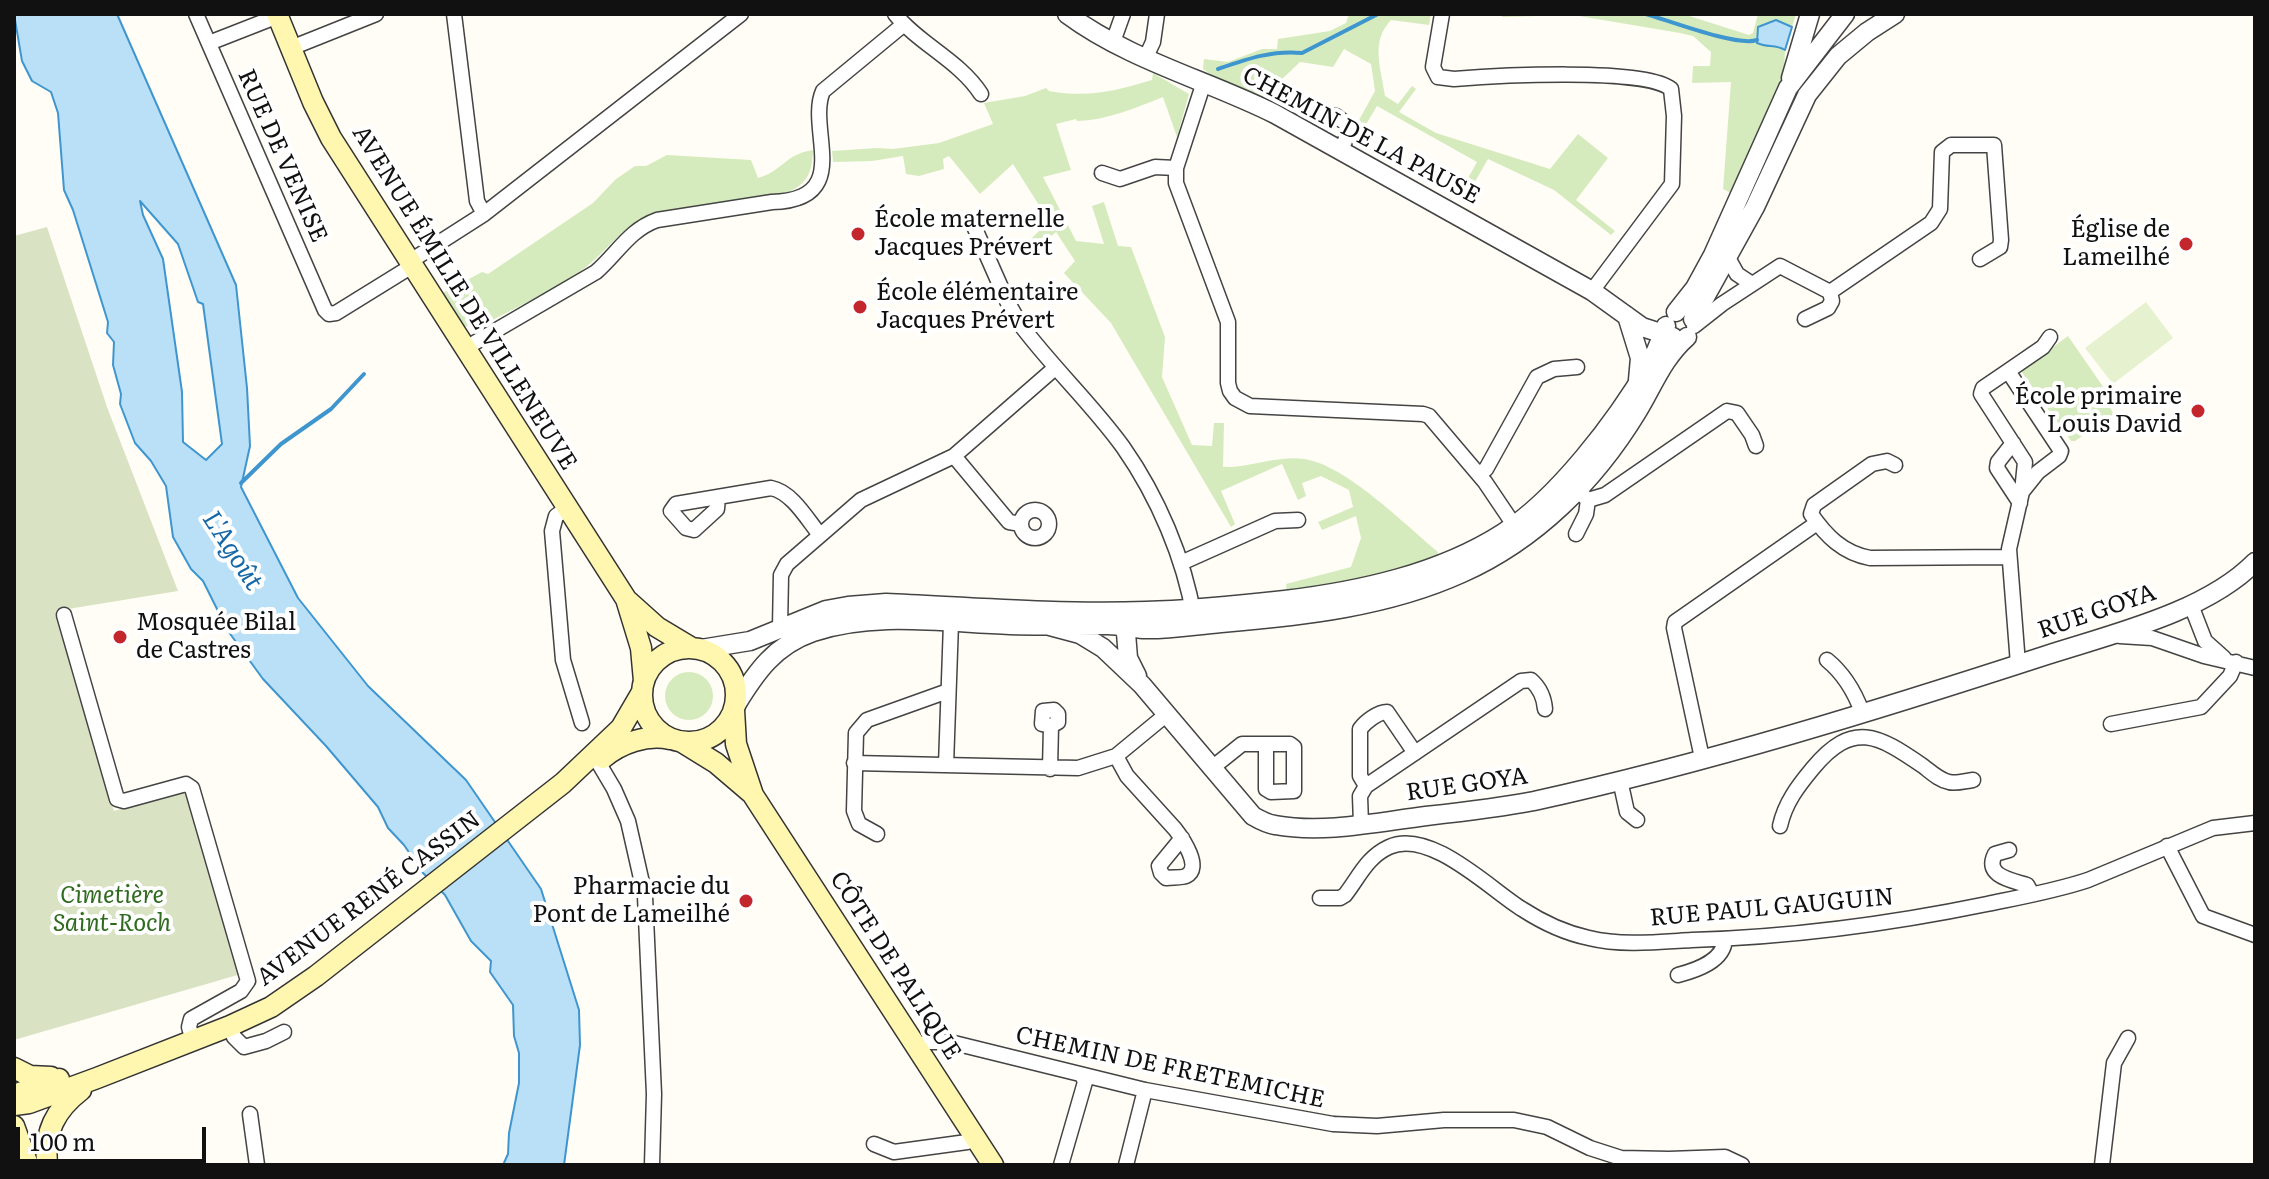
<!DOCTYPE html>
<meta charset="utf-8">
<style>
body{margin:0}
#map{position:relative;width:2269px;height:1179px;overflow:hidden;background:#fffdf5;font-family:Literata,serif}
canvas{display:block}
.frame{position:absolute;inset:0;border:16px solid #111;pointer-events:none}
.scale{position:absolute;left:16px;top:1127px;width:190px;height:36px;box-sizing:border-box;border:4px solid #111;border-top:0;padding-left:10px;font-size:24px;line-height:28px;white-space:nowrap;color:#111;-webkit-text-stroke:6px #fff;paint-order:stroke}
</style>
<div id="map">
<canvas width="2269" height="1179"></canvas>
<div class="frame"></div>
<div class="scale">100 m</div>
</div>
<script>
const context = document.querySelector('canvas').getContext('2d');
context.lineJoin = 'round';
function paint(path, color) { context.fillStyle = color; context.fill(path, 'evenodd'); }
function trace(path, color, width, dash) { context.strokeStyle = color; context.lineWidth = width; context.lineCap = dash ? 'butt' : 'round'; context.setLineDash(dash || []); context.stroke(path); }
function write(font, color, halo, rows, align = 'center') {
  context.font = font + ' Literata,serif'; context.lineWidth = 8; context.setLineDash([]); context.textBaseline = 'middle'; context.strokeStyle = halo; context.fillStyle = color; for (const [text, x, y, turn = 0] of rows) {
    context.save(); context.translate(x, y); context.rotate((+turn || 0) * Math.PI / 180); context.textAlign = isNaN(turn) ? turn : align; if (halo) context.strokeText(text, 0, 0); context.fillText(text, 0, 0); context.restore();
  }
}
const green = new Path2D(`
 M 1349,14 L 1431,14 L 1429,25 L 1391,20 C 1370,42 1381,68 1385,96 L 1398,104 L 1412,86 L 1416,89 L 1399,112 L 1436,133 L 1550,169 L 1578,134 L 1608,158 L 1576,200 L 1615,231 L 1611,235 L 1554,190 L 1488,159 L 1469,192 L 1462,189 L 1477,162 L 1377,106 L 1365,126 L 1358,122 L 1375,91 L 1371,64 L 1344,49 L 1333,67 L 1300,62 L 1280,81 L 1279,105 L 1214,77 L 1203,69 L 1204,59 L 1228,62 L 1262,49 L 1277,49 L 1278,39 L 1330,31 L 1346,23 Z
 M 1502,14 L 1683,14 L 1749,35 L 1753,33 L 1758,14 L 1796,14 L 1785,50 L 1784,76 L 1778,96 L 1735,195 L 1723,189 L 1731,82 L 1692,83 L 1693,66 L 1710,66 L 1711,52 L 1693,36 L 1680,33 L 1573,15 L 1502,17 Z
 M 1153,73 L 1189,94 L 1177,137 L 1163,97 C 1135,108 1108,120 1077,121 L 1076,119 L 1056,124 L 1071,170 L 1043,177 L 1076,241 L 1104,244 L 1092,206 L 1104,202 L 1118,246 L 1131,247 L 1165,337 L 1162,377 L 1192,445 L 1212,446 L 1214,423 L 1224,423 L 1223,467 C 1250,468 1276,455 1304,459 C 1346,465 1404,524 1437,551 L 1440,557 L 1363,581 L 1287,593 L 1286,584 L 1351,567 L 1361,538 L 1356,516 L 1322,530 L 1318,522 L 1353,507 L 1349,490 L 1321,476 L 1302,483 L 1306,496 L 1298,500 L 1282,464 L 1221,491 L 1235,524 L 1231,527 L 1111,323 L 1064,273 L 1075,261 L 1056,232 L 1032,254 L 1024,246 L 1049,221 L 1013,164 L 980,194 L 949,156 L 943,159 L 944,169 L 919,176 L 906,174 L 903,156 L 872,161 L 833,162 L 832,151 L 877,148 L 893,149 L 939,143 L 993,124 L 984,103 L 1025,96 L 1046,88 L 1049,91 C 1087,98 1116,91 1152,80 Z
 M 813,150 C 812,173 808,183 787,193 L 649,215 C 622,226 606,253 582,270 C 551,292 513,309 479,327 L 464,326 L 443,293 L 482,272 L 488,274 L 593,203 L 616,179 L 635,166 L 646,166 L 667,155 L 751,160 L 758,178 C 783,171 785,154 813,150 Z
 M 2068,336 L 2115,404 L 2110,408 L 2114,414 L 2075,441 L 2071,441 L 2021,371 Z
 M665 696a24 24 0 1 1 48 0a24 24 0 1 1-48 0Z`);
const cemetery = new Path2D(`
 M 47,227 L 107,407 L 178,591 L 56,611 L 114,811 L 187,789 L 241,974 L 14,1040 L 14,236 Z`);
const pitch = new Path2D(`
 M 2146,302 L 2173,338 L 2113,384 L 2085,348 Z`);
const water = new Path2D(`
 M 14,14 L 117,14 L 236,285 L 247,388 L 250,446 L 241,487 L 298,598 L 368,686 L 466,780 L 541,889 L 579,1010 L 580,1045 L 564,1165 L 503,1165 L 508,1154 L 509,1133 L 519,1083 L 519,1053 L 514,1036 L 513,1005 L 490,972 L 491,961 L 471,941 L 445,895 L 423,873 L 404,845 L 388,828 L 378,807 L 326,746 L 263,679 L 228,631 L 203,581 L 191,569 L 173,537 L 166,486 L 151,461 L 135,443 L 120,404 L 121,394 L 113,365 L 114,342 L 107,333 L 108,322 L 73,210 L 64,190 L 58,113 L 51,92 L 32,81 L 22,61 ZM 140,201 L 178,244 L 198,302 L 203,304 L 222,444 L 206,460 L 183,442 L 182,392 L 163,259 L 143,215 Z
 M 1776,20 L 1792,27 L 1785,50 C 1775,44 1768,48 1757,43 L 1758,27 Z`);
const stream = new Path2D(`
 M 1646,14 C 1670,21 1738,47 1757,40
 M 1218,69 C 1247,59 1272,50 1302,53 L 1378,14
 M 241,483 L 281,444 L 331,409 L 364,374`);
const minor = new Path2D(`
 M 196,14 L 325,310 L 329,314 L 336,313 L 412,266
 M 454,14 L 477,201 L 484,214
 M 895,14 C 919,44 960,61 981,94
 M 1442,14 L 1433,67 L 1438,77 L 1454,79 C 1492,76 1646,67 1671,89 L 1674,116 L 1672,184 L 1592,291
 M 1113,42 L 1123,14
 M 209,43 L 278,16
 M 291,48 L 376,14
 M 1146,57 L 1153,42 L 1157,14
 M 1204,82 L 1176,168 L 1176,183 L 1228,322 L 1228,383 L 1230,391 L 1235,398 L 1250,406 L 1423,414 L 1429,416 L 1485,482 L 1514,525
 M 1323,113 L 1336,116 L 1351,127 L 1341,150
 M 1102,173 L 1120,179 L 1155,167 L 1176,168
 M 973,224 L 1007,301 L 1020,324 C 1052,367 1092,404 1123,447 C 1158,497 1184,558 1194,617
 M 1727,256 L 1737,274 L 1752,284
 M 409,262 L 484,214 L 741,14
 M 1805,319 L 1828,308 L 1832,301 L 1830,292
 M 1694,326 L 1722,304 L 1780,266 L 1830,292 L 1931,223 L 1940,209 L 1942,152 L 1951,145 L 1994,145 L 2001,240 L 2000,247 L 1980,259
 M 464,349 L 596,272 C 617,254 629,230 657,220 L 772,202 C 855,200 806,129 823,91 L 903,25
 M 2008,371 L 2043,347 L 2050,337
 M 2013,443 L 1998,462 L 1997,468 L 2020,503
 M 954,456 L 1009,522 L 1021,524
 M 1895,465 L 1887,461 L 1872,464 L 1814,505 L 1811,514 C 1826,536 1843,553 1870,558 L 2009,557
 M 1479,474 L 1486,469 L 1537,377 L 1554,369 L 1577,367
 M 1577,490 L 1588,500 L 1605,495 L 1727,411 L 1737,413 L 1752,435 L 1756,446
 M 718,497 L 717,509 L 694,530 L 686,528 L 671,511 L 676,504 L 771,488 C 792,492 807,519 820,535
 M 567,508 L 556,516 L 552,531 L 563,660 L 582,723
 M1021 524a14 14 0 1 1 28 0a14 14 0 1 1-28 0Z
 M 1576,534 L 1586,514 L 1588,500
 M 1181,563 L 1275,521 L 1298,520
 M 2191,605 L 2205,641 L 2224,658
 M 64,615 L 117,799 L 124,801 L 186,784 L 192,788 L 248,981 L 241,991 L 191,1019 L 189,1027 L 193,1041
 M 780,628 L 781,575 L 787,564 L 861,500 L 954,456 L 1055,368
 M 2120,636 L 2152,638 L 2204,656 L 2255,668
 M 1827,660 C 1843,673 1855,693 1862,712
 M 2018,664 L 2009,549 L 2022,492 L 2025,462 L 1981,394 L 1983,388 L 2008,371 L 2061,451 L 2059,456 L 2038,472 L 2022,492
 M 2111,724 L 2201,707 L 2230,676 L 2236,662
 M 1116,756 L 1127,776 L 1175,829 C 1182,838 1203,868 1186,876 C 1182,878 1172,877 1166,878 L 1161,873 L 1159,866 L 1182,838
 M 1702,758 L 1674,628 L 1675,622 L 1817,523
 M 598,762 L 614,789 L 628,821 L 645,896 L 654,1094 L 652,1165
 M 854,763 L 1078,768 L 1116,756 L 1167,714
 M 946,765 L 951,623
 M 1212,768 L 1242,744 L 1290,744 L 1294,747 L 1294,791 L 1271,792 L 1266,789 L 1266,744
 M 1050,769 L 1051,726 L 1058,722 L 1058,714 L 1054,710 L 1043,711 L 1042,724 L 1051,726
 M 1620,780 L 1627,812 L 1637,820
 M 1366,786 L 1360,776 L 1360,729 C 1365,722 1378,712 1387,712 L 1415,753
 M 1361,824 L 1360,796 L 1366,786 L 1521,681 L 1531,680 C 1540,688 1544,697 1545,709
 M 1780,826 C 1785,803 1798,786 1813,768 C 1853,720 1878,735 1923,766 C 1931,772 1939,780 1949,782 C 1956,784 1965,781 1973,780
 M 877,834 L 859,824 L 854,811 L 856,733 L 867,720 L 948,691
 M 2167,846 L 2203,916 L 2255,935
 M 2009,850 L 1995,854 C 1984,876 2011,880 2027,885 L 2032,894
 M 1320,898 L 1340,898 L 1345,895 C 1359,877 1367,857 1389,847 C 1430,828 1491,890 1522,909 C 1542,922 1565,933 1589,938 C 1621,946 1658,942 1692,940 C 1791,937 1890,924 1987,904 C 2021,897 2055,891 2088,880 L 2213,828 L 2255,823
 M 1678,975 C 1697,970 1724,961 1725,939
 M 230,1026 L 234,1037 L 244,1047 L 266,1041 L 284,1032
 M 917,1048 L 927,1042 L 950,1042 L 1145,1090 L 1333,1124 L 1377,1126 L 1444,1120 L 1514,1120 L 1547,1127 L 1590,1148 L 1621,1158 L 1669,1159 L 1725,1157 L 1742,1165
 M 250,1114 L 257,1165
 M 874,1144 L 894,1152 L 967,1142 L 975,1137
 M 1061,1165 L 1085,1082 L 1082,1075
 M 1126,1165 L 1145,1090
 M 2102,1165 L 2114,1063 L 2128,1038`);
const tertiary = new Path2D(`
 M 1067,14 C 1129,60 1207,80 1275,114 L 1592,291 L 1642,327 L 1673,337
 M 1791,78 L 1810,14
 M 1676,312 L 1695,288 L 1713,255 L 1788,88 L 1845,14
 M 1627,316 L 1640,358 L 1638,380
 M 1693,319 L 1755,207 L 1807,95 L 1838,56 L 1867,32 L 1895,14
 M 1118,619 L 1126,633 L 1128,658 L 1137,676
 M 1050,626 L 1080,634 L 1103,648 L 1142,685 L 1253,816 C 1260,820 1267,824 1275,825 C 1324,834 1378,822 1426,816 C 1462,812 1498,808 1534,801 C 1707,763 1878,710 2047,655 C 2112,634 2206,612 2255,562
 M 701,649 L 750,641 L 826,610 L 848,606 L 886,603 C 972,607 1060,614 1146,611 C 1192,610 1239,605 1285,600 C 1359,591 1439,574 1503,533 C 1557,499 1617,420 1649,365 C 1656,353 1661,339 1666,326
 M 736,705 C 756,672 775,645 813,632 C 875,611 946,623 1010,625 C 1043,626 1075,625 1107,625 C 1119,625 1131,628 1143,629 C 1169,630 1196,625 1221,623 C 1303,616 1387,607 1462,573 C 1536,540 1595,481 1637,412 C 1653,386 1663,358 1687,337`);
const secondary = new Path2D(`
 M 277,14 L 313,102 L 331,138 L 626,599 L 641,648 L 644,681
 M 628,601 L 657,627 L 692,648
 M642 695a47 47 0 1 1 94 0a47 47 0 1 1-94 0Z
 M 734,710 L 736,744 L 753,795 L 993,1165
 M 682,742 L 716,763 L 750,792
 M 603,758 C 621,743 647,734 670,739
 M 14,1068 L 30,1076 L 51,1077
 M 14,1095 L 59,1079
 M 14,1105 L 29,1103 L 97,1078 L 230,1026 L 271,1007 L 316,976 L 563,783 L 621,728 L 642,692
 M 14,1126 L 28,1165
 M 47,1165 C 44,1132 55,1110 81,1090`);
const markers = [
 [858,234,8,"#c4262e"],
 [2186,244,8,"#c4262e"],
 [860,307,8,"#c4262e"],
 [2198,411,8,"#c4262e"],
 [120,637,8,"#c4262e"],
 [746,901,8,"#c4262e"]
];
const streetNames = [
 ["CHEMIN DE LA PAUSE",1361,136,28],
 ["RUE DE VENISE",282,156,66],
 ["AVENUE ÉMILIE DE VILLENEUVE",464,298,58],
 ["RUE GOYA",2097,612,-19],
 ["RUE GOYA",1467,785,-8],
 ["AVENUE RENÉ CASSIN",369,899,-37],
 ["RUE PAUL GAUGUIN",1772,908,-5],
 ["CÔTE DE PALIQUE",895,966,57],
 ["CHEMIN DE FRETEMICHE",1170,1068,12]
];
const poiNames = [
 ["École maternelle",874,220],
 ["Jacques Prévert",874,248],
 ["Église de",2170,230,"right"],
 ["Lameilhé",2170,258,"right"],
 ["École élémentaire",876,293],
 ["Jacques Prévert",876,321],
 ["École primaire",2182,397,"right"],
 ["Louis David",2182,425,"right"],
 ["Mosquée Bilal",136,623],
 ["de Castres",136,651],
 ["Pharmacie du",730,887,"right"],
 ["Pont de Lameilhé",730,915,"right"]
];
const parkNames = [
 ["Cimetière",112,896],
 ["Saint-Roch",112,924]
];
const waterNames = [
 ["L'Agoût",232,551,57]
];
paint(green, '#d5ebbd');
paint(cemetery, '#d9e3c4');
paint(pitch, '#e6f2cf');
paint(water, '#b9e0f7');
trace(water, '#3f96cf', 2);
trace(stream, '#3f96cf', 4);
trace(minor, '#444', 17);
trace(tertiary, '#444', 21);
trace(secondary, '#333', 23);
trace(minor, '#fff', 14);
trace(tertiary, '#fff', 18);
trace(secondary, '#fff6b0', 20);
for (const [x, y, r, color] of markers) { const dot = new Path2D(); dot.arc(x, y, r, 0, 2 * Math.PI); context.fillStyle = color; context.fill(dot); trace(dot, '#fff', 3); }
write('24px', '#111', '#fff', streetNames);
write('24px', '#111', '#fff', poiNames, 'left');
write('italic 24px', '#2f6b1f', '#fff', parkNames);
write('italic 26px', '#1768a6', '#fff', waterNames);
</script>
